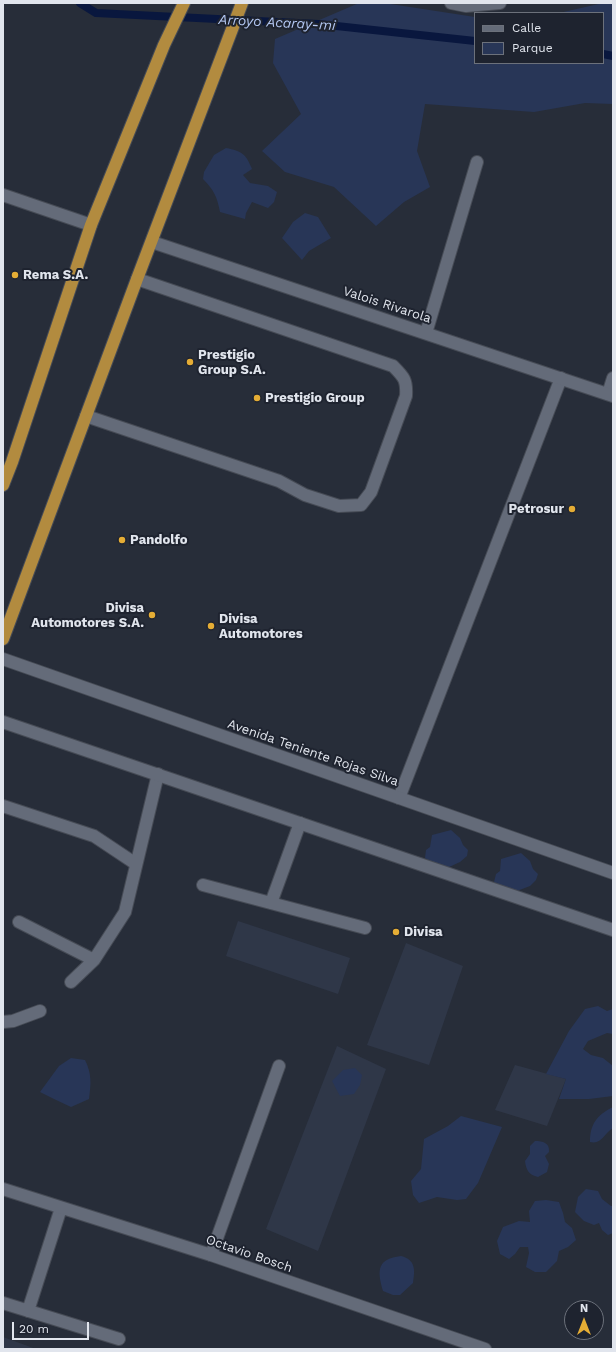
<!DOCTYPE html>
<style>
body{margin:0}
#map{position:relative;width:616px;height:1352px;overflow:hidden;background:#272d39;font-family:"Work Sans",sans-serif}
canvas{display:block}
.frame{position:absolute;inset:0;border:4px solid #e1e5ed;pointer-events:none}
.legend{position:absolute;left:474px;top:12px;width:130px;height:52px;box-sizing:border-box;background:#1e232f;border:1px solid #6c717b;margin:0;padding:5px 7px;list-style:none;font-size:12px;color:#e1e5ed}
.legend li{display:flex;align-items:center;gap:8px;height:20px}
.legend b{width:20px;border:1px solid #6c717b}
.north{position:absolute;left:564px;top:1300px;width:40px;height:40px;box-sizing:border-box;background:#1e232f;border:1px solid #6c717b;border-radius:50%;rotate:0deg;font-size:11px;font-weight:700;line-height:16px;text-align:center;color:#e1e5ed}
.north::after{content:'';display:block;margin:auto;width:14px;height:18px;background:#e5ad35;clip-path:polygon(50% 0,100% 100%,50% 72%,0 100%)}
.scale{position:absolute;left:12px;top:1322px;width:77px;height:18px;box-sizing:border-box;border:2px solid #e1e5ed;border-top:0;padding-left:5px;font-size:12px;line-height:14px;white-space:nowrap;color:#e1e5ed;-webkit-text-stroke:3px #1e232f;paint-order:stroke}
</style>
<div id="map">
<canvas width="616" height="1352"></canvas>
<div class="frame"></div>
<ul class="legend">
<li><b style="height:5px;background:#646b79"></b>Calle</li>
<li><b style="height:11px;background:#283657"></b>Parque</li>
</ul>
<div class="north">N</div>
<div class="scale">20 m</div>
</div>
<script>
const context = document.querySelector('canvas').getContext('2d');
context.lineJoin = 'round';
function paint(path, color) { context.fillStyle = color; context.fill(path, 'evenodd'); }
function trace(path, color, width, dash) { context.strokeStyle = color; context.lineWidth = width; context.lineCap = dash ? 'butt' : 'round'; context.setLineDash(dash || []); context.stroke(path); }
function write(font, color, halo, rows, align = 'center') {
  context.font = font + ' "Work Sans",sans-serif'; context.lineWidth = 4; context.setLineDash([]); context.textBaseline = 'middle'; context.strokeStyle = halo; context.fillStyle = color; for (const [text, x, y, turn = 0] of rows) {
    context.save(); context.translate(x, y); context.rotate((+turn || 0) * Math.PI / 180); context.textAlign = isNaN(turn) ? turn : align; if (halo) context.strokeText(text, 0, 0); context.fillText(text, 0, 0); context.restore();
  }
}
const built = new Path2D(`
 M 238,921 L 350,958 L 338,994 L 226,956 Z
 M 406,943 L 463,966 L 429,1065 L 367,1045 Z
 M 337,1046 L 386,1069 L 318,1251 L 266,1229 Z
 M 515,1065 L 566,1079 L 547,1126 L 495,1110 Z
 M 3,1337 L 36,1349 L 3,1349 Z`);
const green = new Path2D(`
 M 359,3 L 384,3 L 475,17 L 475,63 L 603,63 L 603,13 L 559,13 L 603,3 L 613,3 L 613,104 L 585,103 L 534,112 L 425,104 L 417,151 L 430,187 L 404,202 L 376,226 L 334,187 L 285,172 L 262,151 L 301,114 L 273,63 L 275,39 Z
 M 226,148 C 242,151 246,154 252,169 L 243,175 L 250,183 L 268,186 L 277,192 L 274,202 L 268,208 L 252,202 L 246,213 L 245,219 L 220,212 C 217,197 214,190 203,179 L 204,172 L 214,155 Z
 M 305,213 L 318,217 L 331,238 L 309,251 L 302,260 L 282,238 L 293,222 Z
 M 451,830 L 460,838 L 463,845 L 468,850 L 467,856 L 460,862 L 447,868 L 434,864 L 425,858 L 426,850 L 430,847 L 432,835 Z
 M 521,853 L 530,861 L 533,869 L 538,874 L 536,880 L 530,886 L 517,891 L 503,887 L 494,882 L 496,874 L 500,871 L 501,859 Z
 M 598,1006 L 607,1011 L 613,1009 L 613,1034 L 607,1033 L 588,1041 L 583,1049 L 591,1055 L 603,1058 L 613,1066 L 613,1096 L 589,1099 L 559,1099 L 566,1079 L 546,1074 L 569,1031 L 585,1009 Z
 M 71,1058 L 85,1060 C 92,1074 91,1084 89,1099 L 71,1107 L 54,1099 L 40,1092 L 59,1066 Z
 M 355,1068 L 362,1075 L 360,1085 L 354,1094 L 340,1096 L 332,1081 L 343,1070 Z
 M 613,1107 L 613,1128 C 604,1133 602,1145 590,1142 C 590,1124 597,1115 613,1107 Z
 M 461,1116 L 502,1127 L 478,1183 L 466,1199 L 457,1200 L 437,1197 L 419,1203 L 413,1195 L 411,1181 L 421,1169 L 424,1139 L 448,1126 Z
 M 535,1141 C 543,1141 550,1143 549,1152 L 545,1156 L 549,1164 L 547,1172 L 538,1177 C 529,1175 526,1170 525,1161 L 530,1154 L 530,1146 Z
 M 586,1189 L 598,1191 L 602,1199 L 611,1206 L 613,1206 L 613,1233 L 608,1235 L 602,1230 L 599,1223 L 594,1225 L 584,1221 L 575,1212 L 578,1197 Z
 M 546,1200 L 559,1202 L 563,1213 L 565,1222 L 572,1228 L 576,1240 L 568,1247 L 559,1251 L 557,1261 L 546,1272 L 535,1272 L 526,1267 L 529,1253 L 528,1247 L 520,1247 L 515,1254 L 509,1259 L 500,1254 L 497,1241 L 503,1227 L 519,1221 L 530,1222 L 529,1211 L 535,1201 Z
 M 401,1256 C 416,1260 415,1270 413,1283 L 400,1295 L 393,1295 L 383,1291 C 377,1270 377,1259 401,1256 Z`);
const stream = new Path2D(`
 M 80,3 L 96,13 L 318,24 L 475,41
 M 603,54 L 613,56`);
const lane = new Path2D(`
 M 451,3 L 466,6 L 500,3
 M 426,333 L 477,162
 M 608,394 L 613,378
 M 86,416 L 279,481 L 305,495 L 339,506 L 361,505 L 371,492 L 406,396 C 407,380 404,377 393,366 L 137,279
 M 399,798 L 561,378
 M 3,806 L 94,836 L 136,864
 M 203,885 L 365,928
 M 271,903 L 300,823
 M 19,922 L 94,960
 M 71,982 L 94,960 L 125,912 L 158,774
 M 3,1022 L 13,1021 L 40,1011
 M 211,1255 L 279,1066
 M 3,1303 L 119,1339
 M 28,1311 L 61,1208`);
const street = new Path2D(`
 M 3,195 L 91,225
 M 152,242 L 613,396
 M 3,1189 L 211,1255 L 485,1349`);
const secondary = new Path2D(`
 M 3,659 L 613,873
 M 3,722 L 613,930`);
const highway = new Path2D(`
 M 3,485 L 12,462 L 91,225 L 164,45 L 184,3
 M 3,639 L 137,279 L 242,3`);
const markers = [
 [15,275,4,"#e5ad35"],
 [190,362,4,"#e5ad35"],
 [257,398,4,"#e5ad35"],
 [572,509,4,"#e5ad35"],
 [122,540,4,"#e5ad35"],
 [152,615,4,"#e5ad35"],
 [211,626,4,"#e5ad35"],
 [396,932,4,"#e5ad35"]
];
const poiNames = [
 ["Rema S.A.",23,275],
 ["Prestigio",198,355],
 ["Group S.A.",198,370],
 ["Prestigio Group",265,398],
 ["Petrosur",564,509,"right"],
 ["Pandolfo",130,540],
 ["Divisa",144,608,"right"],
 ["Automotores S.A.",144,623,"right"],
 ["Divisa",219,619],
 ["Automotores",219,634],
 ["Divisa",404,932]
];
const streetNames = [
 ["Valois Rivarola",387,305,18],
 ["Avenida Teniente Rojas Silva",313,753,19],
 ["Octavio Bosch",249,1254,19]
];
const waterNames = [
 ["Arroyo Acaray-mi",277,23,3]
];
paint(built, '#2f3748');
paint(green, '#283657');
trace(stream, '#09173e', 8);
trace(lane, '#464b55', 14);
trace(street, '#464b55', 14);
trace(secondary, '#464b55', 14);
trace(highway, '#464b55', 14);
trace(lane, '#646b79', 12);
trace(street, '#646b79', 12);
trace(secondary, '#646b79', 12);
trace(highway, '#b28b3f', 12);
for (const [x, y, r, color] of markers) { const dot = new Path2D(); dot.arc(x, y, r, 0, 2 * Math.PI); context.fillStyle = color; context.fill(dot); trace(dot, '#1e232f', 1.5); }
write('bold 13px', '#e1e5ed', '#1e232f', poiNames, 'left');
write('13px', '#e1e5ed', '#1e232f', streetNames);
write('italic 14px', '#b4c8f3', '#1e232f', waterNames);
</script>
